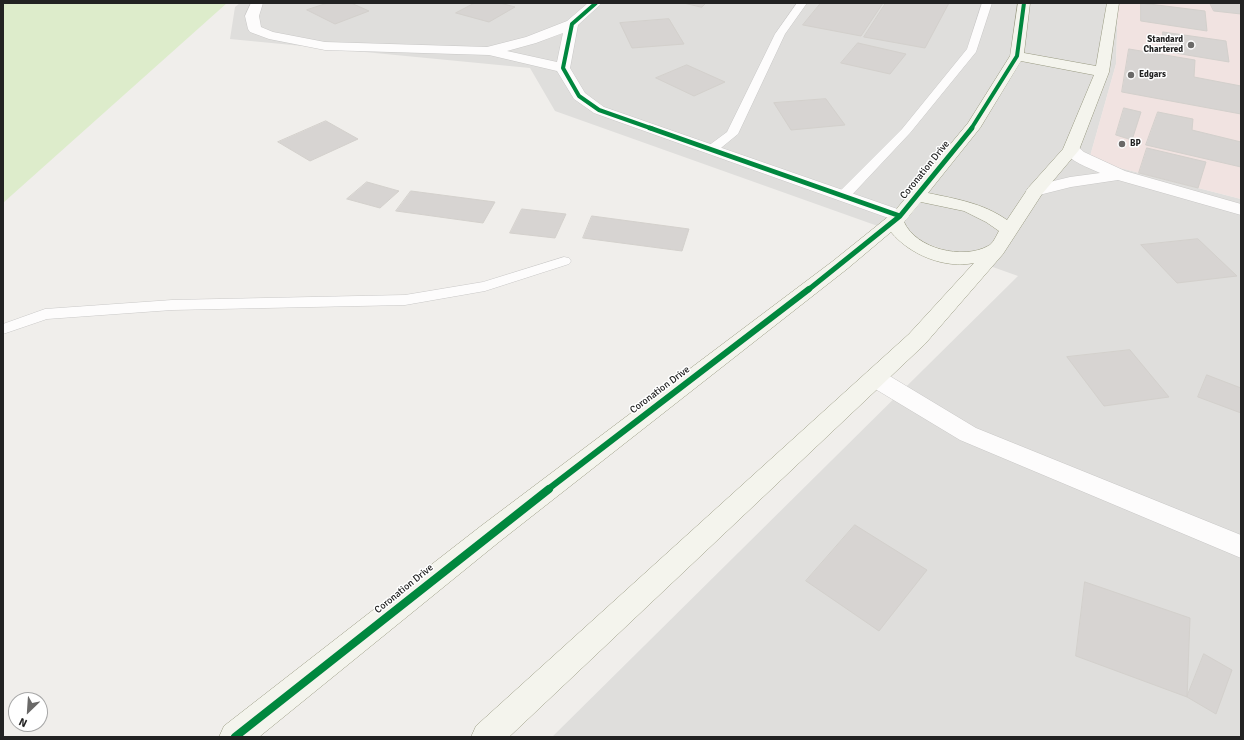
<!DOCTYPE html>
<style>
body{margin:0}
#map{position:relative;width:1244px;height:740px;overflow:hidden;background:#f0eeeb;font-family:Signika,sans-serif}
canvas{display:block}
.frame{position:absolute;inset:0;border:4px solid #222;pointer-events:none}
.north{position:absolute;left:8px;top:692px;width:40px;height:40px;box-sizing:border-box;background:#fff;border:1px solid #a7a7a7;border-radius:50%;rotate:205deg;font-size:11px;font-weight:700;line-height:16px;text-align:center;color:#222}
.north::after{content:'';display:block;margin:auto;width:14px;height:18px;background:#6a6968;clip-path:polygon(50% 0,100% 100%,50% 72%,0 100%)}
</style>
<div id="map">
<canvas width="1244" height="740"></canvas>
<div class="frame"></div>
<div class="north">N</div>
</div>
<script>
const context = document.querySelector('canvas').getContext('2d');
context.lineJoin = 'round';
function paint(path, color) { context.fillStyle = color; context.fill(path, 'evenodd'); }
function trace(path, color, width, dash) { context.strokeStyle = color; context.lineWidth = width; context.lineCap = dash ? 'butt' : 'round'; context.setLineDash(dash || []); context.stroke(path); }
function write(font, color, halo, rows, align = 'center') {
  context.font = font + ' Signika,sans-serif'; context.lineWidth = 3; context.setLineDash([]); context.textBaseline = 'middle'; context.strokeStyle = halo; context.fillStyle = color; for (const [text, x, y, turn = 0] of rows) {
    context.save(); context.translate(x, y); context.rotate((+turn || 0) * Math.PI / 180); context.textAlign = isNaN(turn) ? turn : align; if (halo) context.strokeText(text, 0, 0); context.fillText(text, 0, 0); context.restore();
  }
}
const residential = new Path2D(`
 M 240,3 L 1118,3 L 1116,64 L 1089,160 L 1241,199 L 1241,737 L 552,737 L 1018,276 L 555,111 L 530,68 L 230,39 L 235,7 Z`);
const commercial = new Path2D(`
 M 1118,3 L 1241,3 L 1241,199 L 1089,160 L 1116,64 Z`);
const grass = new Path2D(`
 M 3,3 L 227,3 L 3,203 Z`);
const building = new Path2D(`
 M 328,3 L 351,3 L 369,11 L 335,24 L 307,10 Z
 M 475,3 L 500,3 L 515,7 L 489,22 L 456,13 Z
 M 684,3 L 706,3 L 702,7 Z
 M 821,3 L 883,3 L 861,36 L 803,25 Z
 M 886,3 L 949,3 L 925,48 L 864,37 Z
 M 1141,3 L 1205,11 L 1207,31 L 1141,21 Z
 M 1210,3 L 1241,3 L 1241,14 L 1214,11 Z
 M 669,19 L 684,44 L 632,48 L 620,23 Z
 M 1163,32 L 1226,41 L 1229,62 L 1163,51 Z
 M 858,43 L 906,54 L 890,74 L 841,63 Z
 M 1129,49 L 1195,60 L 1194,77 L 1241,86 L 1241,114 L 1122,92 Z
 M 687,65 L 725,82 L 694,96 L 656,78 Z
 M 826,99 L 845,125 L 791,130 L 774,103 Z
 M 1124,108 L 1141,112 L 1132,140 L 1116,135 Z
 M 1158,112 L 1193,119 L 1192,130 L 1241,142 L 1241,167 L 1146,145 Z
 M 326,121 L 358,139 L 310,161 L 278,142 Z
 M 1147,148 L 1206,162 L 1198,188 L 1139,173 Z
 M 367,182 L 399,191 L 380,208 L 347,199 Z
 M 411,191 L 495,202 L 483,223 L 396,211 Z
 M 522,209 L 566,214 L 555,238 L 510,233 Z
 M 592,216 L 689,229 L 682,251 L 583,238 Z
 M 1198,239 L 1237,276 L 1177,283 L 1141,245 Z
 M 1130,350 L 1169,397 L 1104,406 L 1067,357 Z
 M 1207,375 L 1241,388 L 1241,413 L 1198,397 Z
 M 855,525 L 927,570 L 879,631 L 806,581 Z
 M 1085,582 L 1190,618 L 1187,697 L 1076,656 Z
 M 1204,654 L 1232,670 L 1216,714 L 1187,697 Z`);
const lane = new Path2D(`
 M 797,3 L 807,3 L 785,34 L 738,134 L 716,152 L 708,152 L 706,149 L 708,146 L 727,132 L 775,34 Z
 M 982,3 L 992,3 L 976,52 L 910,133 L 849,198 L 839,198 L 838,195 L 839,192 L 902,129 L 967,49 Z
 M 564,257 L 569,258 L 571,261 L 569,264 L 485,291 L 405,305 L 172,310 L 47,319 L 3,334 L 3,324 L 45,309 L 172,300 L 405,295 L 483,282 Z`);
const street = new Path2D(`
 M 251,3 L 263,3 L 259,16 L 261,27 L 273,32 L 325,42 L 487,47 L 526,37 L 567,21 L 588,3 L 602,3 L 578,25 L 570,68 L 585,93 L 604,107 L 906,212 L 909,216 L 906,220 L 900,221 L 894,220 L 594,113 L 574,99 L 557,71 L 489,55 L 325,50 L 269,39 L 250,32 L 248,29 L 245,16 ZM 563,33 L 557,62 L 507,51 L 536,43 Z
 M 1071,145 L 1077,146 L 1084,152 L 1125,171 L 1241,204 L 1241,215 L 1118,180 L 1071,187 L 1035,196 L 1029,195 L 1026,191 L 1029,187 L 1070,177 L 1100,173 C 1087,167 1071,162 1063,150 L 1065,146 Z
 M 875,370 L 883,372 L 976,428 L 1241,535 L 1241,558 L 960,440 L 867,384 L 864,378 L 867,372 Z`);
const secondary = new Path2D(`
 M 1018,3 L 1030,3 L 1024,53 L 1096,66 L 1107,3 L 1119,3 L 1109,72 L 1079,150 L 1042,194 L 1003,254 L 925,344 L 509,737 L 471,737 L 476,726 L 909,334 L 974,263 C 945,269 910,255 891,232 L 847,269 L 499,542 L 259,737 L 219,737 L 224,726 L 481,526 L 833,261 L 894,212 L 968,123 L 1010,56 ZM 1021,61 L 1094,75 L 1063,149 L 1029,187 L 1007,220 C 983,203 956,199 928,193 L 980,128 ZM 921,202 L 964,211 L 986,222 L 999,231 C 996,236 993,244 988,246 C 963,260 916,249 904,222 Z`);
const cyclewayFar3 = new Path2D(`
 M 596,3 L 572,24 L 563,68 L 579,96 L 599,110 L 653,129
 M 971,129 L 1017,56 L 1024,3`);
const cyclewayFar2 = new Path2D(`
 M 650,128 L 900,216
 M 808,290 L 900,216 L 972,128`);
const cyclewayFar1 = new Path2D(`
 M 547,490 L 809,289`);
const cycleway = new Path2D(`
 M 235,737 L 549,489`);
const markers = [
 [1191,45,4,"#6a6968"],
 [1131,75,4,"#6a6968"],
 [1122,144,4,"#6a6968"]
];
const farPoinames = [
 ["Standard",1183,40,"right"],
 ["Chartered",1183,50,"right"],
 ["Edgars",1139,75],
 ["BP",1130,144]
];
const streetNames = [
 ["Coronation Drive",925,170,-51],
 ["Coronation Drive",660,390,-37],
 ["Coronation Drive",404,589,-39]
];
paint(residential, '#dfdedc');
paint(commercial, '#f1e3e1');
paint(grass, '#ddeccb');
paint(building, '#d7d4d2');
trace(building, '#d3d0cc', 1);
trace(lane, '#c9c8c7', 1);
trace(street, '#c9c8c7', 1);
trace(secondary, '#999a82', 1);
paint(lane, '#fdfcfc');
paint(street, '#fdfcfc');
paint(secondary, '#f4f4ed');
trace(cyclewayFar3, '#00873e', 4);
trace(cyclewayFar2, '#00873e', 5);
trace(cyclewayFar1, '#00873e', 6);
trace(cycleway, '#00873e', 8);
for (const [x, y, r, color] of markers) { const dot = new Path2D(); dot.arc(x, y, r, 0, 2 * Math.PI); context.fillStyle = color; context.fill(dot); trace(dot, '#fff', 1.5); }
write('bold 9px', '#222', '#fff', farPoinames, 'left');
write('10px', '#222', '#fff', streetNames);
</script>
